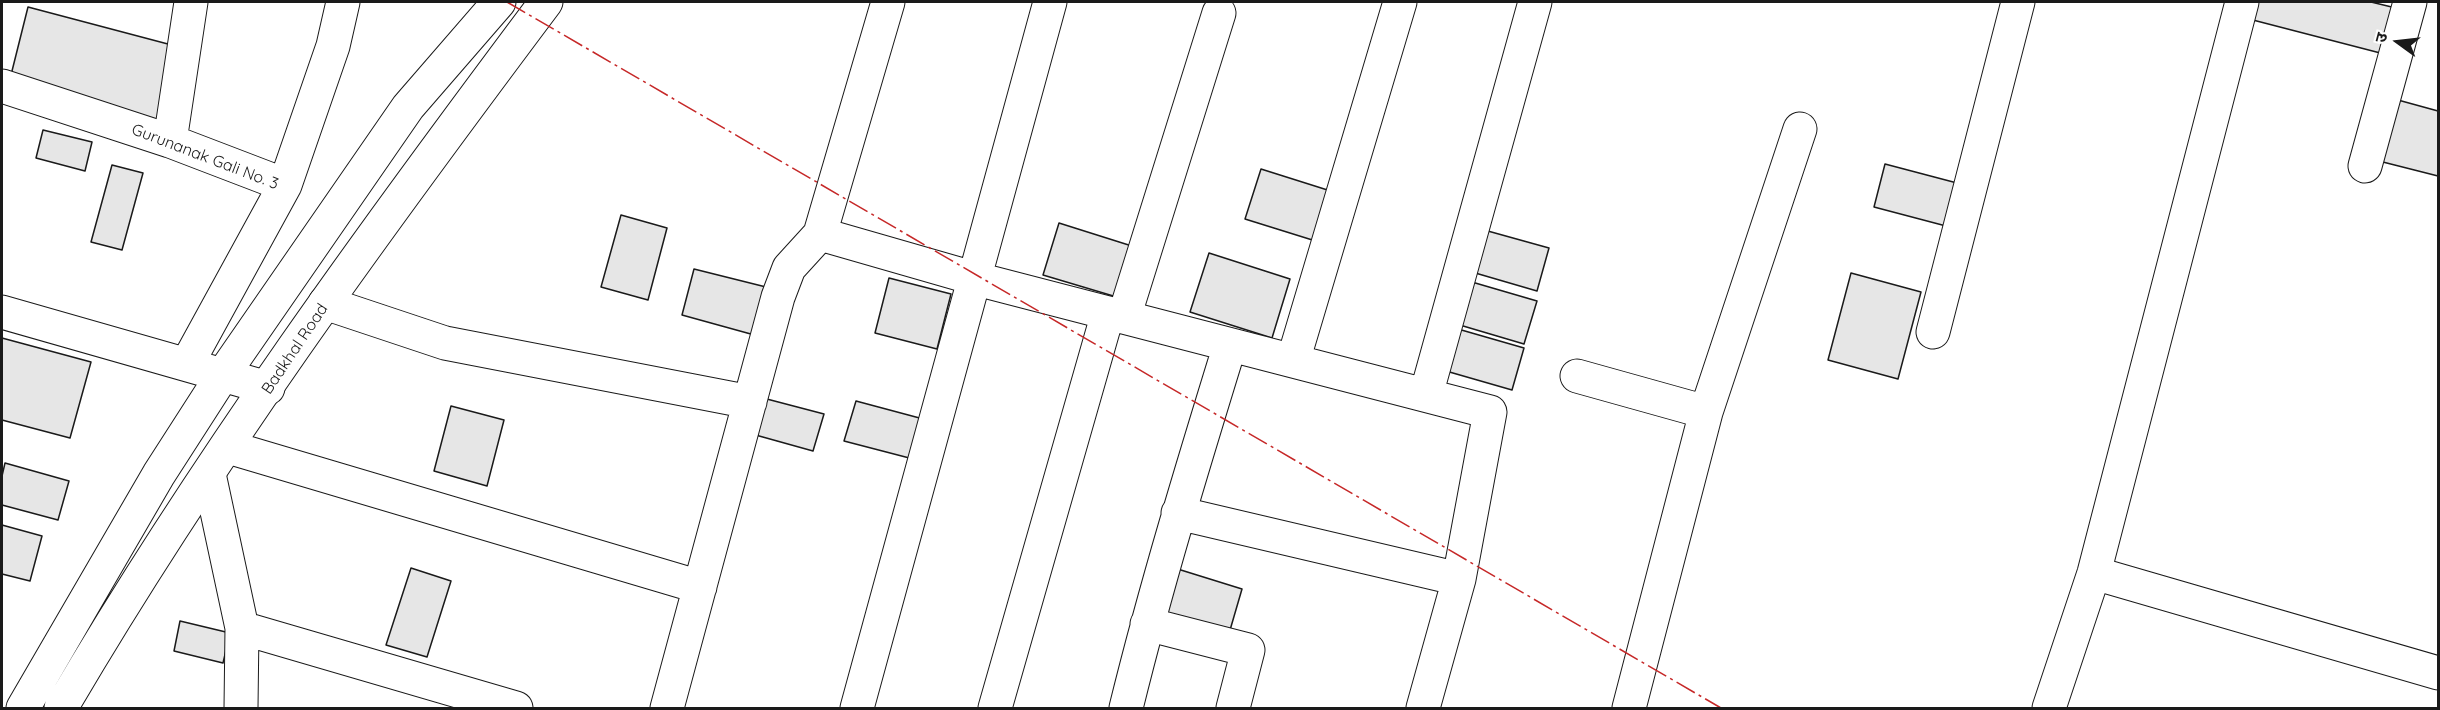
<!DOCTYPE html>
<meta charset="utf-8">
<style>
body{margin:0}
#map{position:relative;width:2440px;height:710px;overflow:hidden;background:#fff;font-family:Quicksand,"Noto Sans Devanagari",sans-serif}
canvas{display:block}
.frame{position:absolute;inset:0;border:3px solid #1a1a1a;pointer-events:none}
.north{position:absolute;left:2368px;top:12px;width:60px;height:60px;-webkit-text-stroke:4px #fff;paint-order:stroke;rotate:285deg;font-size:16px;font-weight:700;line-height:24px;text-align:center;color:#1a1a1a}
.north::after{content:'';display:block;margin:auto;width:21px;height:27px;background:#1a1a1a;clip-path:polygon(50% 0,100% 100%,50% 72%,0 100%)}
</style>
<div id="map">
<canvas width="2440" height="710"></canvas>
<div class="frame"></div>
<div class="north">उ</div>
</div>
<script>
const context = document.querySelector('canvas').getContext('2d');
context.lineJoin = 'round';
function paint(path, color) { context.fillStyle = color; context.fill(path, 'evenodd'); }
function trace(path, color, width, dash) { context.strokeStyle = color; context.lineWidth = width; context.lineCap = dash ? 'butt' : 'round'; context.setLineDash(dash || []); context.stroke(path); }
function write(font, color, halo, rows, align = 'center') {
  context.font = font + ' Quicksand,sans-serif'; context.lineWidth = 4.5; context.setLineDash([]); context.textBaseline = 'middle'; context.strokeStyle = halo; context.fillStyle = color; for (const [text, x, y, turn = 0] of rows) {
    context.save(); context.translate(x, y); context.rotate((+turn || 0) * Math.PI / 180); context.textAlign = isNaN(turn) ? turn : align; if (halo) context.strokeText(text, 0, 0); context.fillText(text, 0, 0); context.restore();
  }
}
const building = new Path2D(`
 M 2254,2 L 2371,2 L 2400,9 L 2388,55 L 2249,19 Z
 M 28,7 L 183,48 L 162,124 L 9,83 Z
 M 2387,97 L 2438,111 L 2438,176 L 2371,159 Z
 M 43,130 L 92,142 L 85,171 L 36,158 Z
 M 1885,164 L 1957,183 L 1946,226 L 1874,207 Z
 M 112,165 L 143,173 L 122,250 L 91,242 Z
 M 1261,169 L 1337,193 L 1322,243 L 1245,219 Z
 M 621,215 L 667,228 L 648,300 L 601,287 Z
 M 1059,223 L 1135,247 L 1120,298 L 1043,275 Z
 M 1477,228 L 1549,248 L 1537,291 L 1465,270 Z
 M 1209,253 L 1290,279 L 1272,338 L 1190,312 Z
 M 694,269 L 770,288 L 758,336 L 682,315 Z
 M 1851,273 L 1921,292 L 1898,379 L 1828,360 Z
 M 889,278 L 951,294 L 937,349 L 875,333 Z
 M 1465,280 L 1537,301 L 1524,344 L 1453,323 Z
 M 1451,327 L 1524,348 L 1512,390 L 1439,369 Z
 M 2,338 L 91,362 L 70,438 L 2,420 Z
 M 763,398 L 824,414 L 813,451 L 752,434 Z
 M 856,401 L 927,420 L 917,460 L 844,441 Z
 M 451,406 L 504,420 L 487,486 L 434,471 Z
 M 5,463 L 69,481 L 58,520 L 2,505 L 2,476 Z
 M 2,525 L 42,536 L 30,581 L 2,574 Z
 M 1168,566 L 1242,589 L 1228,637 L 1154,613 Z
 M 411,568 L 451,581 L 427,657 L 386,645 Z
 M 180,621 L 230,633 L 223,663 L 174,651 Z`);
const street = new Path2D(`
 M 2,86 L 170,141 L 285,185 L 187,364
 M 170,141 L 191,2
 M 2365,166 L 2410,2
 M 285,185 L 333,46 L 343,2
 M 820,234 L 973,278 L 1490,412 L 1459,579 L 1423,708
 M 325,303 L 445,343 L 750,402
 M 2,312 L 268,388
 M 1124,317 L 1219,13
 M 1933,332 L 2018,2
 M 1293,361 L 1400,2
 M 1577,376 L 1706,412
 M 1426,395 L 1535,2
 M 228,447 L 700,587
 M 209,474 L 242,628 L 241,708
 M 1178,513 L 1459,579
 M 2094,573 L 2438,673
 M 1147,624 L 1248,650 L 1233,708
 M 242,628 L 516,708
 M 667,708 L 778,297 L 789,268 L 820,234 L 888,2
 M 857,708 L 1050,2
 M 995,708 L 1108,313
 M 1126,708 C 1156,586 1193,465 1230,345
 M 1629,708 L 1706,412 L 1800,129
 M 2049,708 L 2094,573 L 2242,2`);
const secondary = new Path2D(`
 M 23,708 L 159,474 L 222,376 L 408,107 L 499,2
 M 61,708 C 205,462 375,230 546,2`);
const power = new Path2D(`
 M 507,2 L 1721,708`);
const streetNames = [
 ["Gurunanak Gali No. 3",205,157,21],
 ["Badkhal Road",295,349,-56]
];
paint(building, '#e6e6e6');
trace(building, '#1a1a1a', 1.5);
trace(street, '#1a1a1a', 35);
trace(secondary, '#1a1a1a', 35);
trace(street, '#fff', 33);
trace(secondary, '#fff', 33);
trace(power, '#c62828', 1.5, [21, 4.5, 3, 4.5]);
write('16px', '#1a1a1a', '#fff', streetNames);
</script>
